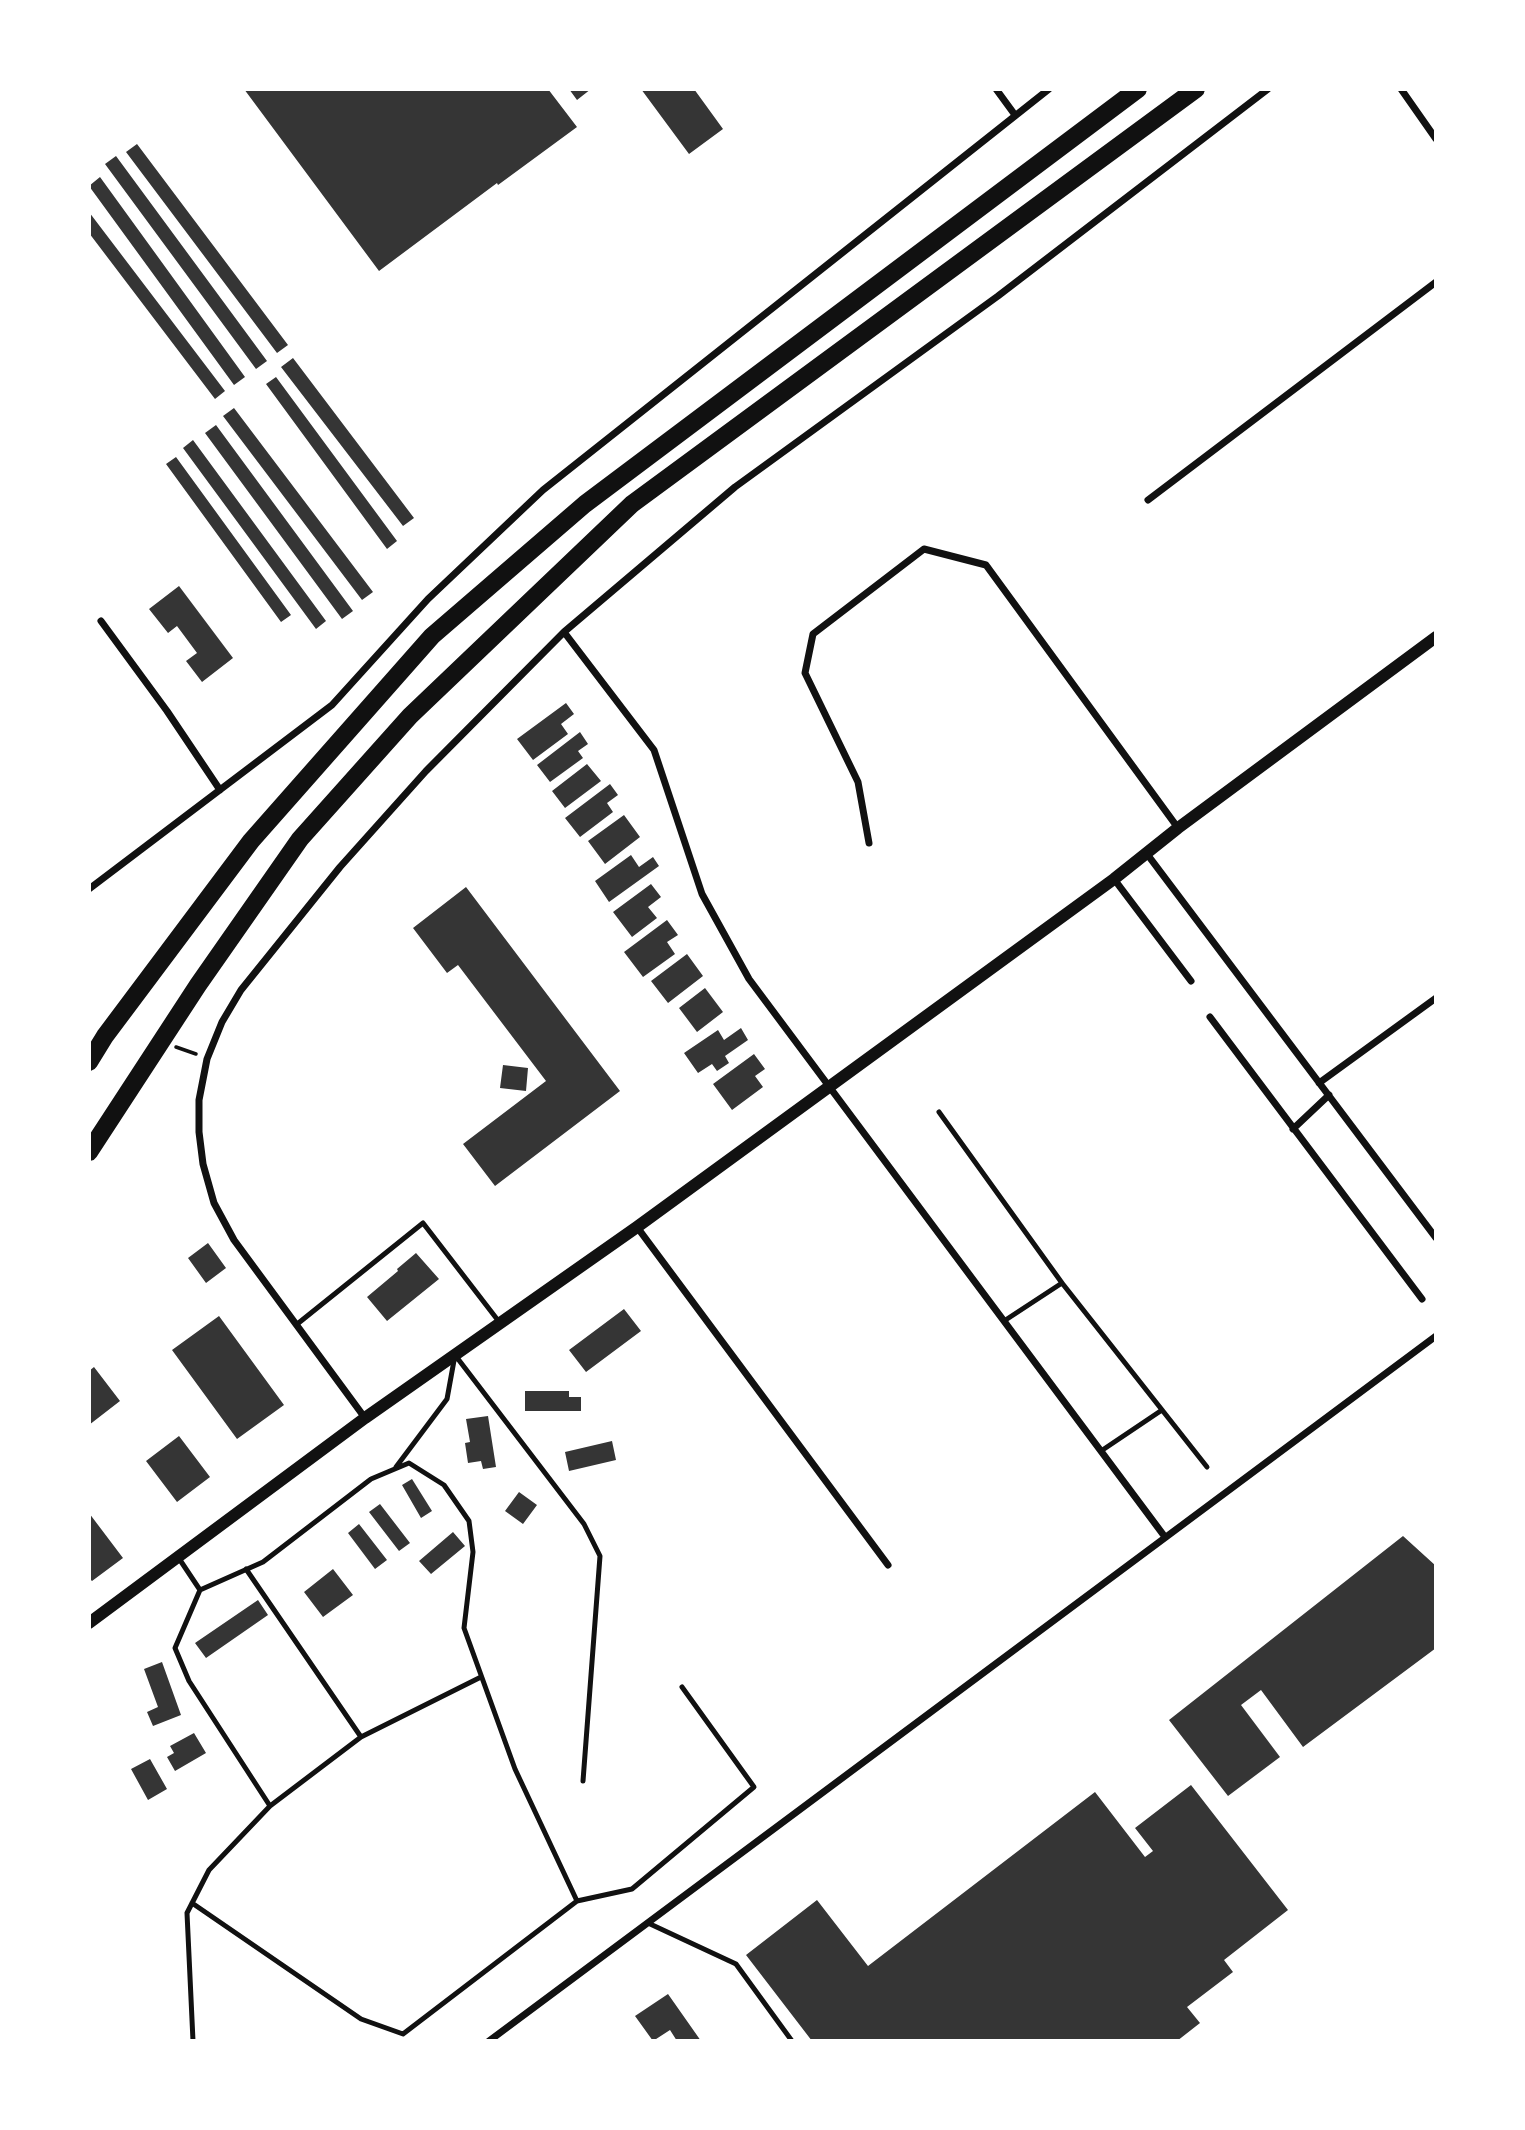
<!DOCTYPE html>
<style>
body{margin:0}
#map{position:relative;width:1525px;height:2130px;overflow:hidden;background:#fff;font-family:Rubik,sans-serif}
canvas{display:block}
.frame{position:absolute;inset:0;border:91px solid #fff;pointer-events:none}
</style>
<div id="map">
<canvas width="1525" height="2130"></canvas>
<div class="frame"></div>
</div>
<script>
const context = document.querySelector('canvas').getContext('2d');
context.lineJoin = 'round';
function paint(path, color) { context.fillStyle = color; context.fill(path, 'evenodd'); }
function trace(path, color, width, dash) { context.strokeStyle = color; context.lineWidth = width; context.lineCap = dash ? 'butt' : 'round'; context.setLineDash(dash || []); context.stroke(path); }
const building = new Path2D(`
 M 244,89 L 548,89 L 577,127 L 498,185 L 497,183 L 379,271 Z
 M 569,89 L 591,89 L 577,100 Z
 M 641,89 L 694,89 L 723,129 L 689,154 Z
 M 137,144 L 288,345 L 277,353 L 126,152 Z
 M 116,156 L 267,361 L 256,369 L 105,164 Z
 M 100,177 L 245,377 L 234,385 L 89,186 Z
 M 89,212 L 225,391 L 215,399 L 89,233 Z
 M 293,358 L 414,518 L 403,526 L 281,367 Z
 M 276,377 L 397,541 L 387,549 L 266,384 Z
 M 234,408 L 373,592 L 362,600 L 223,416 Z
 M 216,425 L 353,611 L 342,619 L 205,433 Z
 M 193,440 L 326,621 L 316,629 L 183,448 Z
 M 176,457 L 291,615 L 281,622 L 166,464 Z
 M 179,586 L 233,658 L 202,682 L 186,661 L 197,653 L 177,626 L 168,633 L 149,609 Z
 M 566,703 L 574,714 L 561,724 L 568,734 L 533,760 L 517,739 Z
 M 580,732 L 588,744 L 578,751 L 583,758 L 550,782 L 537,765 Z
 M 587,764 L 601,781 L 565,808 L 552,791 Z
 M 610,784 L 618,795 L 607,803 L 613,812 L 580,837 L 565,818 Z
 M 624,815 L 640,837 L 605,864 L 588,841 Z
 M 631,855 L 639,867 L 653,857 L 659,866 L 609,902 L 595,881 Z
 M 651,884 L 661,897 L 648,907 L 657,918 L 632,937 L 613,912 Z
 M 466,887 L 620,1091 L 495,1186 L 463,1144 L 546,1081 L 458,965 L 447,973 L 413,928 Z
 M 667,920 L 678,935 L 667,942 L 675,954 L 643,977 L 624,952 Z
 M 687,954 L 703,976 L 668,1003 L 651,981 Z
 M 705,988 L 723,1012 L 697,1032 L 679,1008 Z
 M 741,1028 L 748,1040 L 725,1056 L 729,1063 L 717,1071 L 712,1064 L 698,1073 L 684,1053 L 718,1030 L 724,1040 Z
 M 754,1054 L 765,1069 L 755,1076 L 763,1087 L 732,1110 L 713,1084 Z
 M 503,1065 L 528,1068 L 526,1091 L 500,1088 Z
 M 208,1243 L 226,1268 L 206,1283 L 188,1258 Z
 M 416,1253 L 439,1279 L 387,1321 L 367,1297 L 398,1271 L 397,1269 Z
 M 624,1309 L 641,1331 L 586,1372 L 569,1350 Z
 M 219,1316 L 284,1405 L 237,1439 L 172,1350 Z
 M 94,1367 L 120,1401 L 89,1425 L 89,1371 Z
 M 525,1391 L 569,1391 L 569,1397 L 581,1397 L 581,1411 L 525,1411 Z
 M 488,1416 L 496,1467 L 483,1469 L 481,1461 L 468,1463 L 465,1443 L 470,1442 L 466,1419 Z
 M 179,1436 L 210,1477 L 177,1502 L 146,1461 Z
 M 612,1441 L 616,1460 L 569,1471 L 565,1452 Z
 M 412,1479 L 432,1511 L 421,1518 L 402,1485 Z
 M 519,1492 L 537,1505 L 523,1524 L 505,1511 Z
 M 380,1504 L 410,1543 L 399,1551 L 369,1512 Z
 M 89,1513 L 123,1558 L 92,1581 L 89,1578 Z
 M 359,1524 L 387,1560 L 375,1569 L 348,1533 Z
 M 453,1532 L 465,1546 L 431,1574 L 419,1561 Z
 M 1403,1536 L 1436,1566 L 1436,1648 L 1303,1747 L 1261,1690 L 1241,1705 L 1280,1757 L 1228,1796 L 1169,1720 Z
 M 333,1569 L 353,1595 L 323,1617 L 304,1592 Z
 M 258,1600 L 268,1615 L 206,1658 L 195,1643 Z
 M 162,1662 L 181,1715 L 153,1726 L 147,1712 L 158,1707 L 144,1669 Z
 M 194,1733 L 206,1753 L 175,1771 L 167,1757 L 174,1753 L 170,1746 Z
 M 150,1759 L 167,1789 L 148,1800 L 131,1769 Z
 M 1191,1785 L 1288,1910 L 1224,1960 L 1233,1972 L 1187,2007 L 1200,2023 L 1177,2041 L 812,2041 L 746,1955 L 817,1900 L 868,1966 L 1095,1792 L 1145,1857 L 1153,1851 L 1135,1828 Z
 M 668,1994 L 701,2041 L 677,2041 L 670,2030 L 653,2041 L 635,2016 Z`);
const path = new Path2D(`
 M 176,1047 L 196,1054`);
const service = new Path2D(`
 M 939,1112 L 1062,1283 L 1004,1321
 M 1062,1283 L 1207,1467
 M 296,1325 L 423,1223 L 500,1323
 M 1101,1451 L 1162,1410
 M 396,1467 L 447,1399 L 455,1355 L 584,1524 L 600,1556 L 583,1781
 M 178,1557 L 200,1590 L 175,1648 L 189,1681 L 270,1806 L 209,1870 L 187,1913 L 193,2041
 M 246,1569 L 361,1737
 M 270,1806 L 361,1737 L 481,1677
 M 577,1901 L 632,1889 L 754,1787 L 682,1687
 M 192,1903 L 361,2019 L 403,2034 L 577,1901 L 515,1769 L 464,1628 L 473,1552 L 469,1521 L 444,1485 L 409,1463 L 371,1479 L 263,1562 L 200,1590
 M 648,1923 L 736,1964 L 792,2041`);
const minor = new Path2D(`
 M 996,89 L 1015,115
 M 1401,89 L 1436,139
 M 1148,500 L 1436,282
 M 101,621 L 167,711 L 220,790
 M 564,632 L 654,750 L 702,894 L 749,979 L 1165,1537
 M 869,843 L 858,782 L 805,673 L 813,634 L 924,549 L 986,565 L 1178,828
 M 1147,854 L 1436,1238
 M 1114,879 L 1191,981
 M 89,889 L 332,705 L 428,599 L 543,490 L 1049,89
 M 1210,1017 L 1422,1299
 M 1319,1083 L 1436,998
 M 1293,1129 L 1329,1095
 M 637,1227 L 888,1565
 M 365,1418 L 234,1240 L 214,1203 L 203,1164 L 199,1132 L 199,1100 L 207,1059 L 222,1022 L 241,990 L 340,867 L 426,771 L 564,632 L 735,487 L 998,296 L 1268,89
 M 489,2041 L 1436,1336`);
const tertiary = new Path2D(`
 M 89,1623 L 365,1418 L 637,1227 L 1114,879 L 1178,828 L 1436,637`);
const trunk = new Path2D(`
 M 89,1062 L 105,1036 L 251,841 L 432,636 L 585,504 L 1138,89
 M 89,1152 L 198,985 L 300,839 L 410,716 L 632,504 L 1196,89`);
paint(building, '#353535');
trace(path, '#111', 3.5);
trace(service, '#111', 5);
trace(minor, '#111', 7);
trace(tertiary, '#111', 12);
trace(trunk, '#111', 18);
</script>
